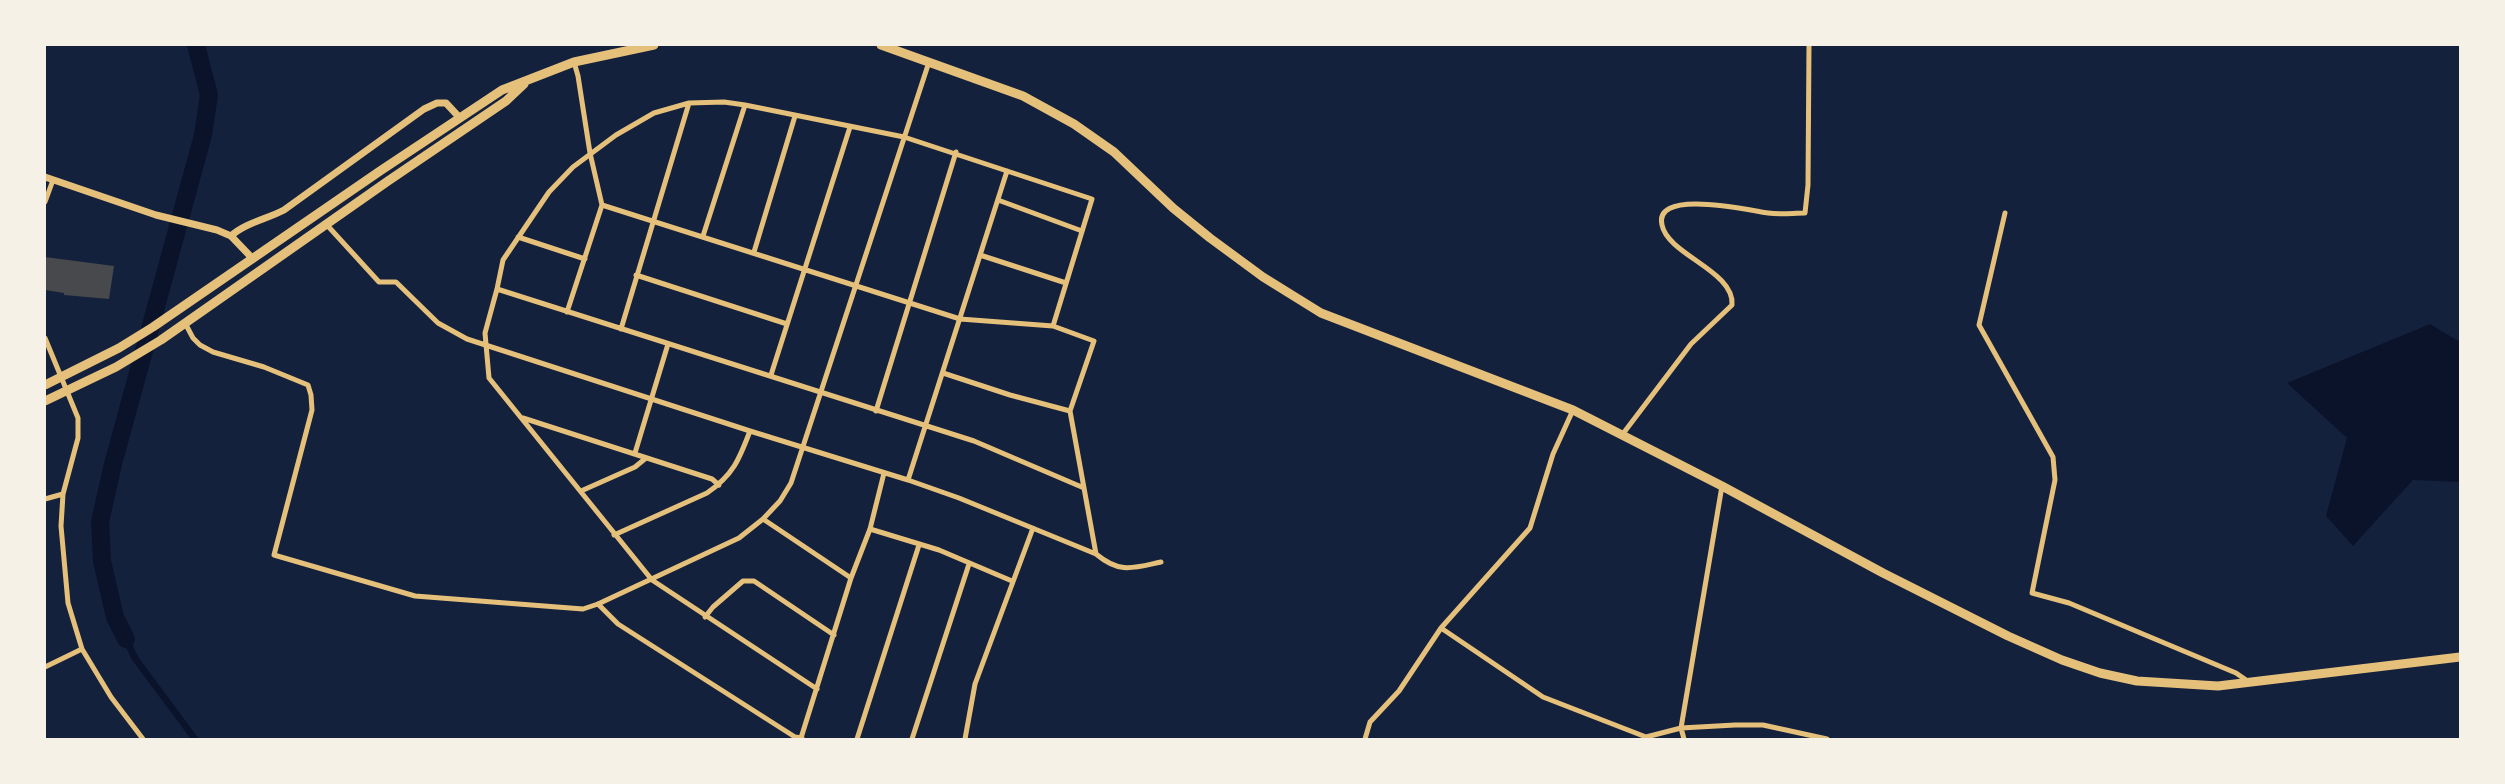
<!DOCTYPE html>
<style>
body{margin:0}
#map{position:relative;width:2505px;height:784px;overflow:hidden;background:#14213d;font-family:Signika,sans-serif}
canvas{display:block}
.frame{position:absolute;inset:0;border:46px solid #f6f1e7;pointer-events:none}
</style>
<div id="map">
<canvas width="2505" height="784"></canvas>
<div class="frame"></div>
</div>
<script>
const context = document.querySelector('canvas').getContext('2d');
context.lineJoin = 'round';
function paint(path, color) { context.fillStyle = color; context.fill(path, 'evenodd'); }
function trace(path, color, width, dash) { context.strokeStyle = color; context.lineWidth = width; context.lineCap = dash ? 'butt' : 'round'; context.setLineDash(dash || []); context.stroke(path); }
const water = new Path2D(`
 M 2430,324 L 2460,342 L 2460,482 L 2413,480 L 2353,546 L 2326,516 L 2347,438 L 2287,383 Z
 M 118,616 L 139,658 L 199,739 L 191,739 L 132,660 L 112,617 Z`);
const river = new Path2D(`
 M 126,639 L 115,617 L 102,561 L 100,522 L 113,464 L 203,135 L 209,95 L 196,45`);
const building = new Path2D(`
 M 45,257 L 114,266 L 109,299 L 64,295 L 64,293 L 45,290 Z`);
const minor = new Path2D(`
 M 998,200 L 1082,231
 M 45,202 L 53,180
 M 602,205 L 960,319 L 1053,326 L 1094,341 L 1070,411 L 1096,554
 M 2005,213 L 1979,325 L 2053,457 L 2055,480 L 2032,593 L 2069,603 L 2236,673 L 2249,682
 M 326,224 L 379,282 L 396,282 L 438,323 L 467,339 L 750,431 L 908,480 L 959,498 L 1096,554 C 1120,574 1133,568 1161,562
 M 703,236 L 745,105
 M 518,237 L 585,259
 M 754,252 L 795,116
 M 980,255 L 1066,283
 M 636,275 L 787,324
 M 497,289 L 974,441 L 1084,488
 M 567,312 L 602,205 L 590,153 L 578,76 L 574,62
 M 185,323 L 193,338 L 200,345 L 213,352 L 264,367 L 308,385 L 311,395 L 312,410 L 274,555 L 415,596 L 583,609 L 598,604 L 739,538 L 763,519 L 780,501 L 791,483 L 929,62
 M 621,329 L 689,103
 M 45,338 L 78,418 L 78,438 L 63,494 L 61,526 L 68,603 L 82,649 L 111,697 L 143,739
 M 943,373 L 1010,395 L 1070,411
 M 771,375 L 850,127
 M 876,411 L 956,152
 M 523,418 L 712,479 L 719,485
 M 1622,435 L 1691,344 L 1732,305 C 1735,271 1668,255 1662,225 C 1653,188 1752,211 1768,213 C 1780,215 1793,213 1805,213 L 1808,185 L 1809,45
 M 635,453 L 668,344
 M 908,480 L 1007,171
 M 581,491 L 635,467 L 646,458
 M 45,499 L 63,494
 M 763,519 L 851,578
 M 870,529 L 939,550 L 1012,581
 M 614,535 L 707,493 C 733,475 739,460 750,431
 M 598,604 L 618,624 L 795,737 L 802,738
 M 705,617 L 713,607 L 743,581 L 754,581 L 834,635
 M 1441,628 L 1543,697 L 1646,737 L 1681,728 L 1735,725 L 1763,725 L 1827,739
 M 45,667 L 82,649
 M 817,689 L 652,580 L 489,378 L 485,333 L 497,289 L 503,260 L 549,192 L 573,167 L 616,135 L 654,113 L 689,103 L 724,102 L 745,105 L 904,137 L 1092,199 L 1053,326
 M 801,738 L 851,578 L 870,529 L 884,473
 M 857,739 L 919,545
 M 912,739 L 969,564
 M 965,739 L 975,684 L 1033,528
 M 1365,739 L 1370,722 L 1399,691 L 1441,628 L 1530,528 L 1553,454 L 1573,410
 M 1684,739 L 1681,728 L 1722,486`);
const tertiary = new Path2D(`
 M 45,177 L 156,215 L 217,230 L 231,236 L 253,259
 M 231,236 C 245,223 267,219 284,210 L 424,109 L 437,103 L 446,103 L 459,117`);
const primary = new Path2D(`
 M 881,45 L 1023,96 L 1074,124 L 1114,152 L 1173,208 L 1210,238 L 1263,277 L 1321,313 L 1573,410 L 1722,486 L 1883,573 L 2008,636 L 2062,660 L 2100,673 L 2137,681 L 2218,686 L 2460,657
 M 45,385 L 119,348 L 153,327 L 380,171 L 502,90 L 574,62 L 654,45
 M 45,401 L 116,367 L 161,340 L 388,181 L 506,101 L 524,84`);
paint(water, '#0b132b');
trace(river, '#0b132b', 18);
paint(building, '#48494c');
trace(minor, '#e5c07b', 5);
trace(tertiary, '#e5c07b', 7);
trace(primary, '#e5c07b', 9);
</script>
